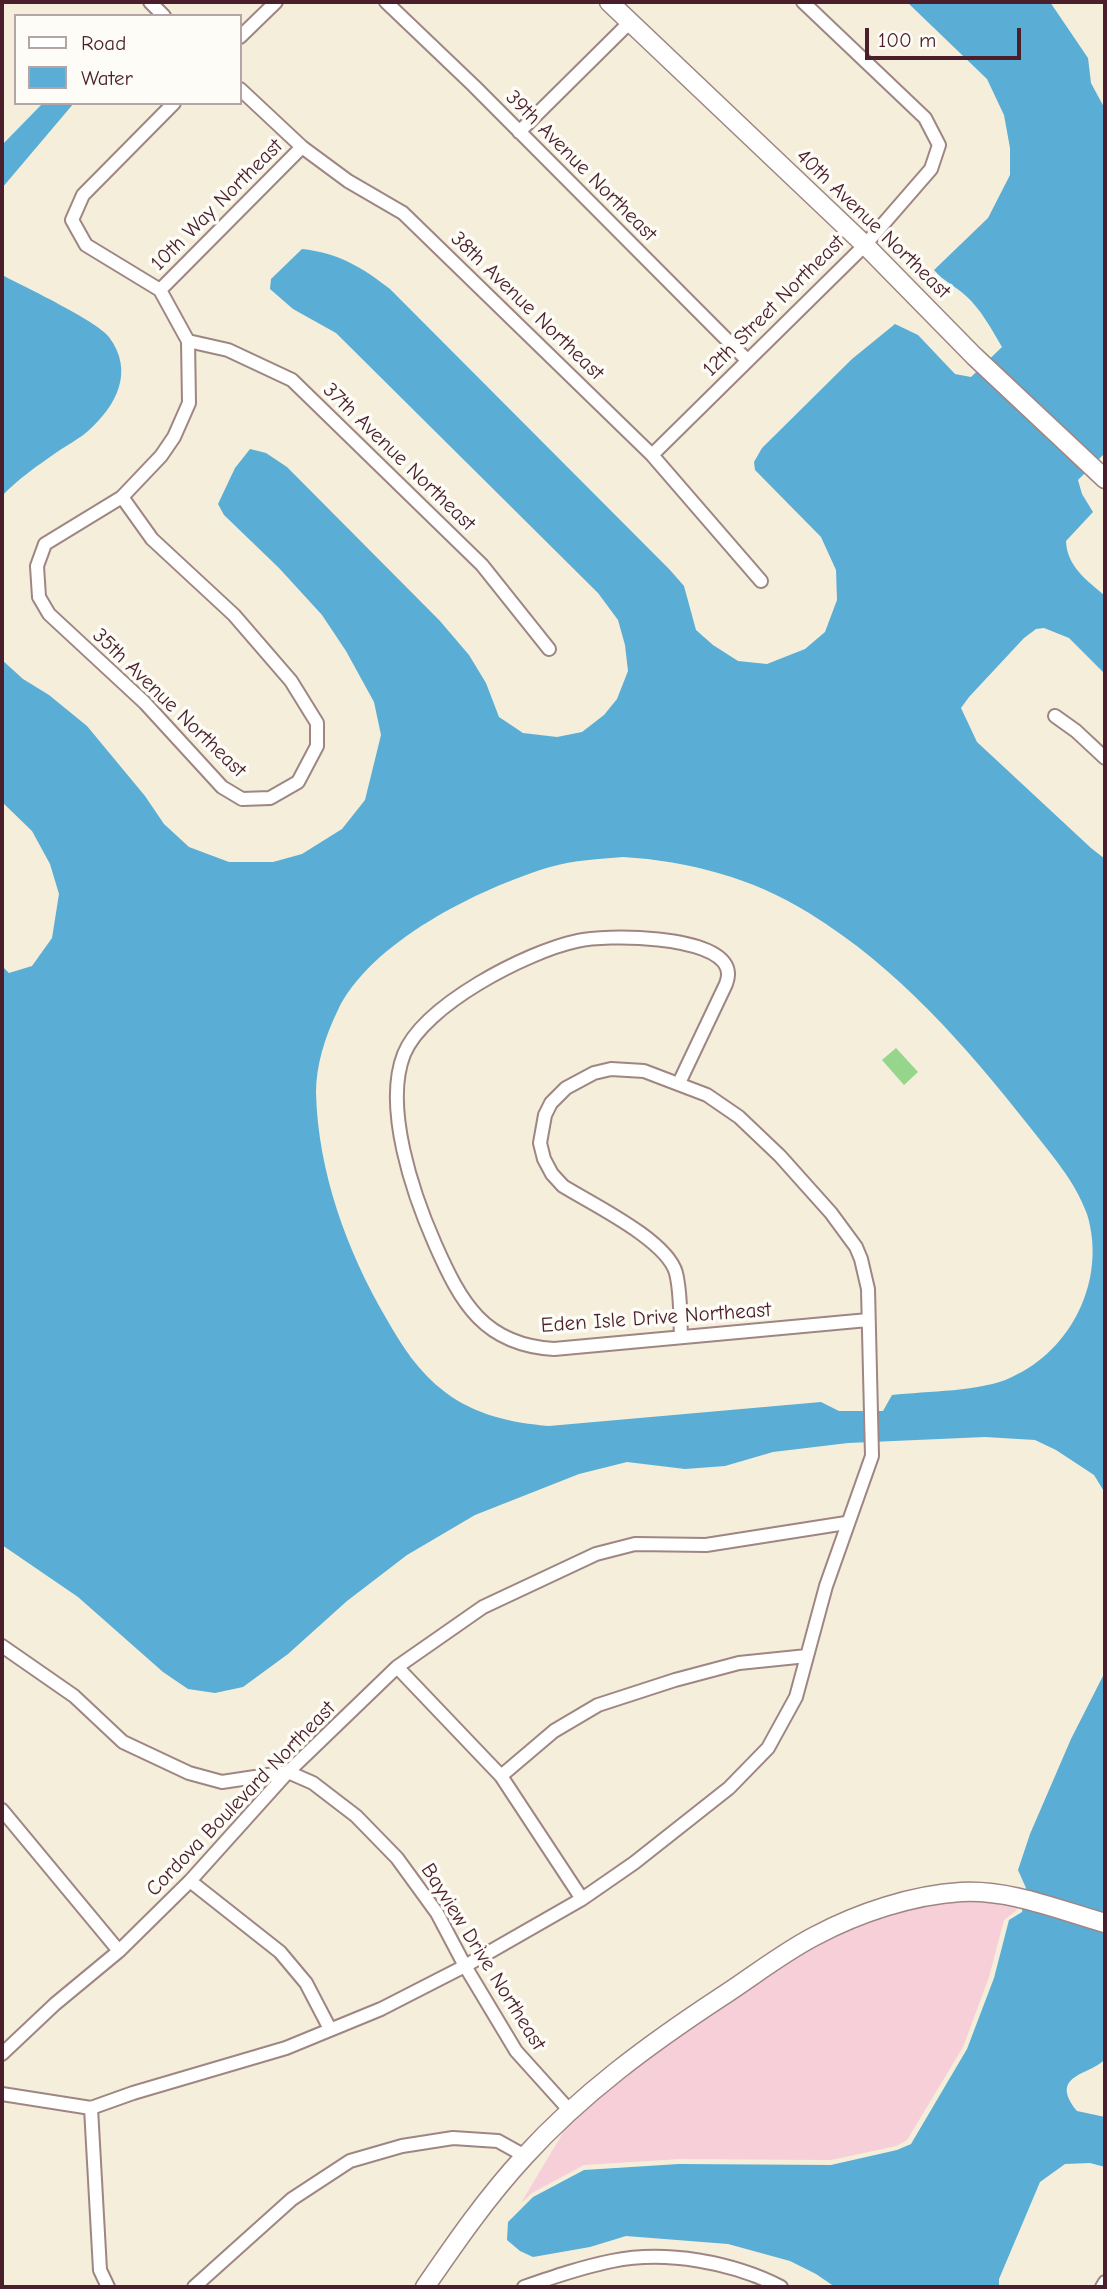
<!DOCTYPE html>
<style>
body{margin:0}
#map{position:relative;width:1107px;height:2289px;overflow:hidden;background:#f4eedb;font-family:"Comic Neue",sans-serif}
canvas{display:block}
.frame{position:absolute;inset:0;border:4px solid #4a1f2b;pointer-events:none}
.legend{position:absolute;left:14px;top:14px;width:228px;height:91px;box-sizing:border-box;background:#fdfcf7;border:2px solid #b5a4a5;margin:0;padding:9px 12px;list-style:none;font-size:21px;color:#4a1f2b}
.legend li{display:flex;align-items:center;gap:14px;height:35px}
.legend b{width:35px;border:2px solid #b5a4a5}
.scale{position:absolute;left:865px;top:28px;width:156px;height:32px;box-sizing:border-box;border:4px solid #4a1f2b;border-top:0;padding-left:9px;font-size:21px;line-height:24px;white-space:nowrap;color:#4a1f2b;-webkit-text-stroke:5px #fdfcf7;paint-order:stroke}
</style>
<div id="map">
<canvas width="1107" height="2289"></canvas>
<div class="frame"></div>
<ul class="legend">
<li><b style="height:9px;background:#fff"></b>Road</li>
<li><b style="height:19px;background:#5aadd5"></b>Water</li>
</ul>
<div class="scale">100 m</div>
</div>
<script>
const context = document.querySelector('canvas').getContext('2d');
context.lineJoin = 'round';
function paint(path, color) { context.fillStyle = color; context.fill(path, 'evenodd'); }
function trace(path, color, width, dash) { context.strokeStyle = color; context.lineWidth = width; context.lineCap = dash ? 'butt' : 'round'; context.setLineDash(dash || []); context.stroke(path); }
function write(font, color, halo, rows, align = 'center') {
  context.font = font + ' "Comic Neue",sans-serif'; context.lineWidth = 7; context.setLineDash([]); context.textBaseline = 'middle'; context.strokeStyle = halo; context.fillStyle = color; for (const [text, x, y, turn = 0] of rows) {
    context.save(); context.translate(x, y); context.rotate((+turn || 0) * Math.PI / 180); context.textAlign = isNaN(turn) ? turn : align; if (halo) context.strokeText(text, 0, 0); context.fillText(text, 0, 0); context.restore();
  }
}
const built = new Path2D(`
 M 964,1897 L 1019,1905 L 1018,1909 L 1004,1920 L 989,1977 L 963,2047 L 907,2140 L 896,2146 L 831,2160 L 680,2159 L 584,2165 L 532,2193 L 521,2203 L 567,2126 L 631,2068 L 815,1942 L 844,1929 L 921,1903 Z`);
const green = new Path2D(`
 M 896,1048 L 918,1072 L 904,1085 L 882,1060 Z`);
const water = new Path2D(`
 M 907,2 L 1050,2 L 1088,58 L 1091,83 L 1105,109 L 1105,453 L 1078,480 L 1082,494 L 1093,512 L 1066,541 C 1067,567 1087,580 1105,596 L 1105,674 L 1069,638 L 1044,628 L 1036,629 L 1024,638 L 969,697 L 961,708 L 977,742 L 1091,848 L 1105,859 L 1105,1493 L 1094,1475 L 1056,1450 L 1035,1440 L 985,1437 L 848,1443 L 773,1452 L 725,1466 L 685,1469 L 627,1462 L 579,1474 L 475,1515 L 407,1555 L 347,1601 L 288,1654 L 243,1687 L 215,1693 L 188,1689 L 163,1672 L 78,1597 L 2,1545 L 2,966 L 9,973 L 32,966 L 52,938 L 59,894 L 50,864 L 32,831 L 2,802 L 2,660 L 23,679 L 49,695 L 87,726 L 145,796 L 164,824 L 189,847 L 229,862 L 273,862 L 302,854 L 342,829 L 365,800 L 381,735 L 374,702 L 346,651 L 322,615 L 279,568 L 224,515 L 218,504 L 235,468 L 250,449 L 266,453 L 287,467 L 440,621 L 469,655 L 486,683 L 499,717 L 523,733 L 557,737 L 582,732 L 604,715 L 617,699 L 628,671 L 625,645 L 618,620 L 598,593 L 336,333 L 293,309 L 270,289 L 271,279 L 302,249 C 338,253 362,267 390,289 L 670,570 L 684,586 L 696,630 L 713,645 L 738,661 L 767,664 L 805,649 L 825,632 L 837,600 L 836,570 L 821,537 L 755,470 L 754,462 L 762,448 L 852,359 L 895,324 L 918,335 L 955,374 L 971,377 L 1002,347 C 992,330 981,309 965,295 C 955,286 943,281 934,270 L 988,218 L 1010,175 L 1010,148 L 1004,115 L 987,79 ZM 623,857 C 689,861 753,878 809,913 C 897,967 966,1046 1029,1126 C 1051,1154 1075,1181 1087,1214 C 1107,1279 1072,1350 1012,1377 C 981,1392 927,1391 892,1395 L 883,1411 L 839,1411 L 821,1402 L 549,1426 C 512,1423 475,1415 445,1392 C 419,1373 402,1346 386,1318 C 347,1251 318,1172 316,1093 C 316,1065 325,1037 337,1012 C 369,942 480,888 550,867 C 574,860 599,859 623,857 Z
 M 43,103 L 74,103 L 2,188 L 2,145 Z
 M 2,275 C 23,286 97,321 109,337 C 135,372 116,406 88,431 C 79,439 67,445 57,452 C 37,466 18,479 2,496 Z
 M 1105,1672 L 1105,1929 L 1103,1936 L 1105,1940 L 1105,2059 C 1092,2075 1047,2074 1077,2111 L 1105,2117 L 1105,2167 L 1090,2163 L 1065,2164 L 1040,2182 L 999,2279 L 999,2287 L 835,2287 L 816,2274 L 790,2261 L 728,2244 L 626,2236 L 590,2247 L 533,2257 L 520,2251 L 507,2240 L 508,2222 L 533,2197 L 584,2170 L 679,2164 L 831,2165 L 897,2150 L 911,2144 L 967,2049 L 994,1978 L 1009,1920 L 1022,1912 L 1026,1888 L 1018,1870 L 1030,1834 L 1071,1739 Z`);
const street = new Path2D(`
 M 150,2 L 164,16
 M 386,2 L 474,86 L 747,360
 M 240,37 L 276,2
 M 240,89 L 302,147 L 348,181 L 403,213 L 652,455 L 761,581
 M 519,132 L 630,22
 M 160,290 L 302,147
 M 188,341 L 228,350 L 292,380 L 482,565 L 549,649
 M 652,455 L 865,245 L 931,169 L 939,145 L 925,118 L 803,2
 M 122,497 L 152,539 L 234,615 L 291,681 L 317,723 L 317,746 L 298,782 L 270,798 L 242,799 L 222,787 L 145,703 L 49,614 L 39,597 L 37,566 L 45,544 L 122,497 L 161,456 L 174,437 L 189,403 L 188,341 L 160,290 L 86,245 L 72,220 L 83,195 L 174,103
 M 1055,716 L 1076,731 L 1105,758
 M 679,1083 L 726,984 C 728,979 729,974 727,968 C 715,935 606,934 577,941 C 526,952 424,1005 404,1054 C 383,1107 413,1194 435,1244 C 461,1303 484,1345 554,1349 L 868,1320
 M 2,1646 L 74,1696 L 123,1742 L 189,1773 L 222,1782 L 288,1772 L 313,1783 L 356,1816 L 397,1858 L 437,1913 L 465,1966 L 516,2051 L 571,2112
 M 397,1667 L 501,1776 L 582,1899
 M 501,1776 L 554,1731 L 598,1705 L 675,1680 L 739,1663 L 807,1656
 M 2,1810 L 119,1951
 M 190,1881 L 280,1952 L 306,1983 L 330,2029
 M 2,2054 L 55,2004 L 119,1951 L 190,1881 L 288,1772 L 397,1667 L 483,1607 L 596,1554 L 635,1544 L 706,1545 L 846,1523
 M 2,2094 L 91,2108 L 133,2093 L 286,2048 L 381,2009 L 465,1966 L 582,1899 L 634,1863 L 729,1788 L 768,1748 L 796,1697 L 826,1586 L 872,1456 L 868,1289 L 861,1259 L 856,1247 L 831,1213 L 780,1156 L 739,1117 L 707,1095 L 644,1071 L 611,1069 L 594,1073 L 566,1088 L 551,1103 L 545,1115 L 540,1143 L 544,1159 L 552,1174 L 563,1186 C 592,1204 667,1240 676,1273 C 681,1293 680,1316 681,1337
 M 91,2108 L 100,2270 L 108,2287
 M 194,2287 L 292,2199 L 350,2161 L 402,2146 L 453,2138 L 498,2141 L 525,2156
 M 524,2287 C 553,2277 582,2267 612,2261 C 666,2250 732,2262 781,2287
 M 1102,2287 L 1105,2282`);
const secondary = new Path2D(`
 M 609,2 L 865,245 L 974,356 L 1105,479
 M 425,2287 C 456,2242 487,2197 524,2157 C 581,2094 651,2043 721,1997 C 752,1977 782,1953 815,1936 C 858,1913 912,1895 961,1892 C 1009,1889 1059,1910 1105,1923`);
const streetNames = [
 ["39th Avenue Northeast",581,166,45],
 ["10th Way Northeast",217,205,-45],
 ["40th Avenue Northeast",873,224,44],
 ["38th Avenue Northeast",527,306,44],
 ["12th Street Northeast",774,306,-45],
 ["37th Avenue Northeast",399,457,44],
 ["35th Avenue Northeast",169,703,44],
 ["Eden Isle Drive Northeast",656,1318,-4],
 ["Cordova Boulevard Northeast",241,1799,-46],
 ["Bayview Drive Northeast",483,1957,58]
];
paint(built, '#f6cfd8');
paint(green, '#95d58c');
paint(water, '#5aadd5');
trace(street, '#9f8683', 16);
trace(secondary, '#9f8683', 21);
trace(street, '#fff', 12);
trace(secondary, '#fff', 18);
write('21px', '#4a1f2b', '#fdfcf7', streetNames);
</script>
